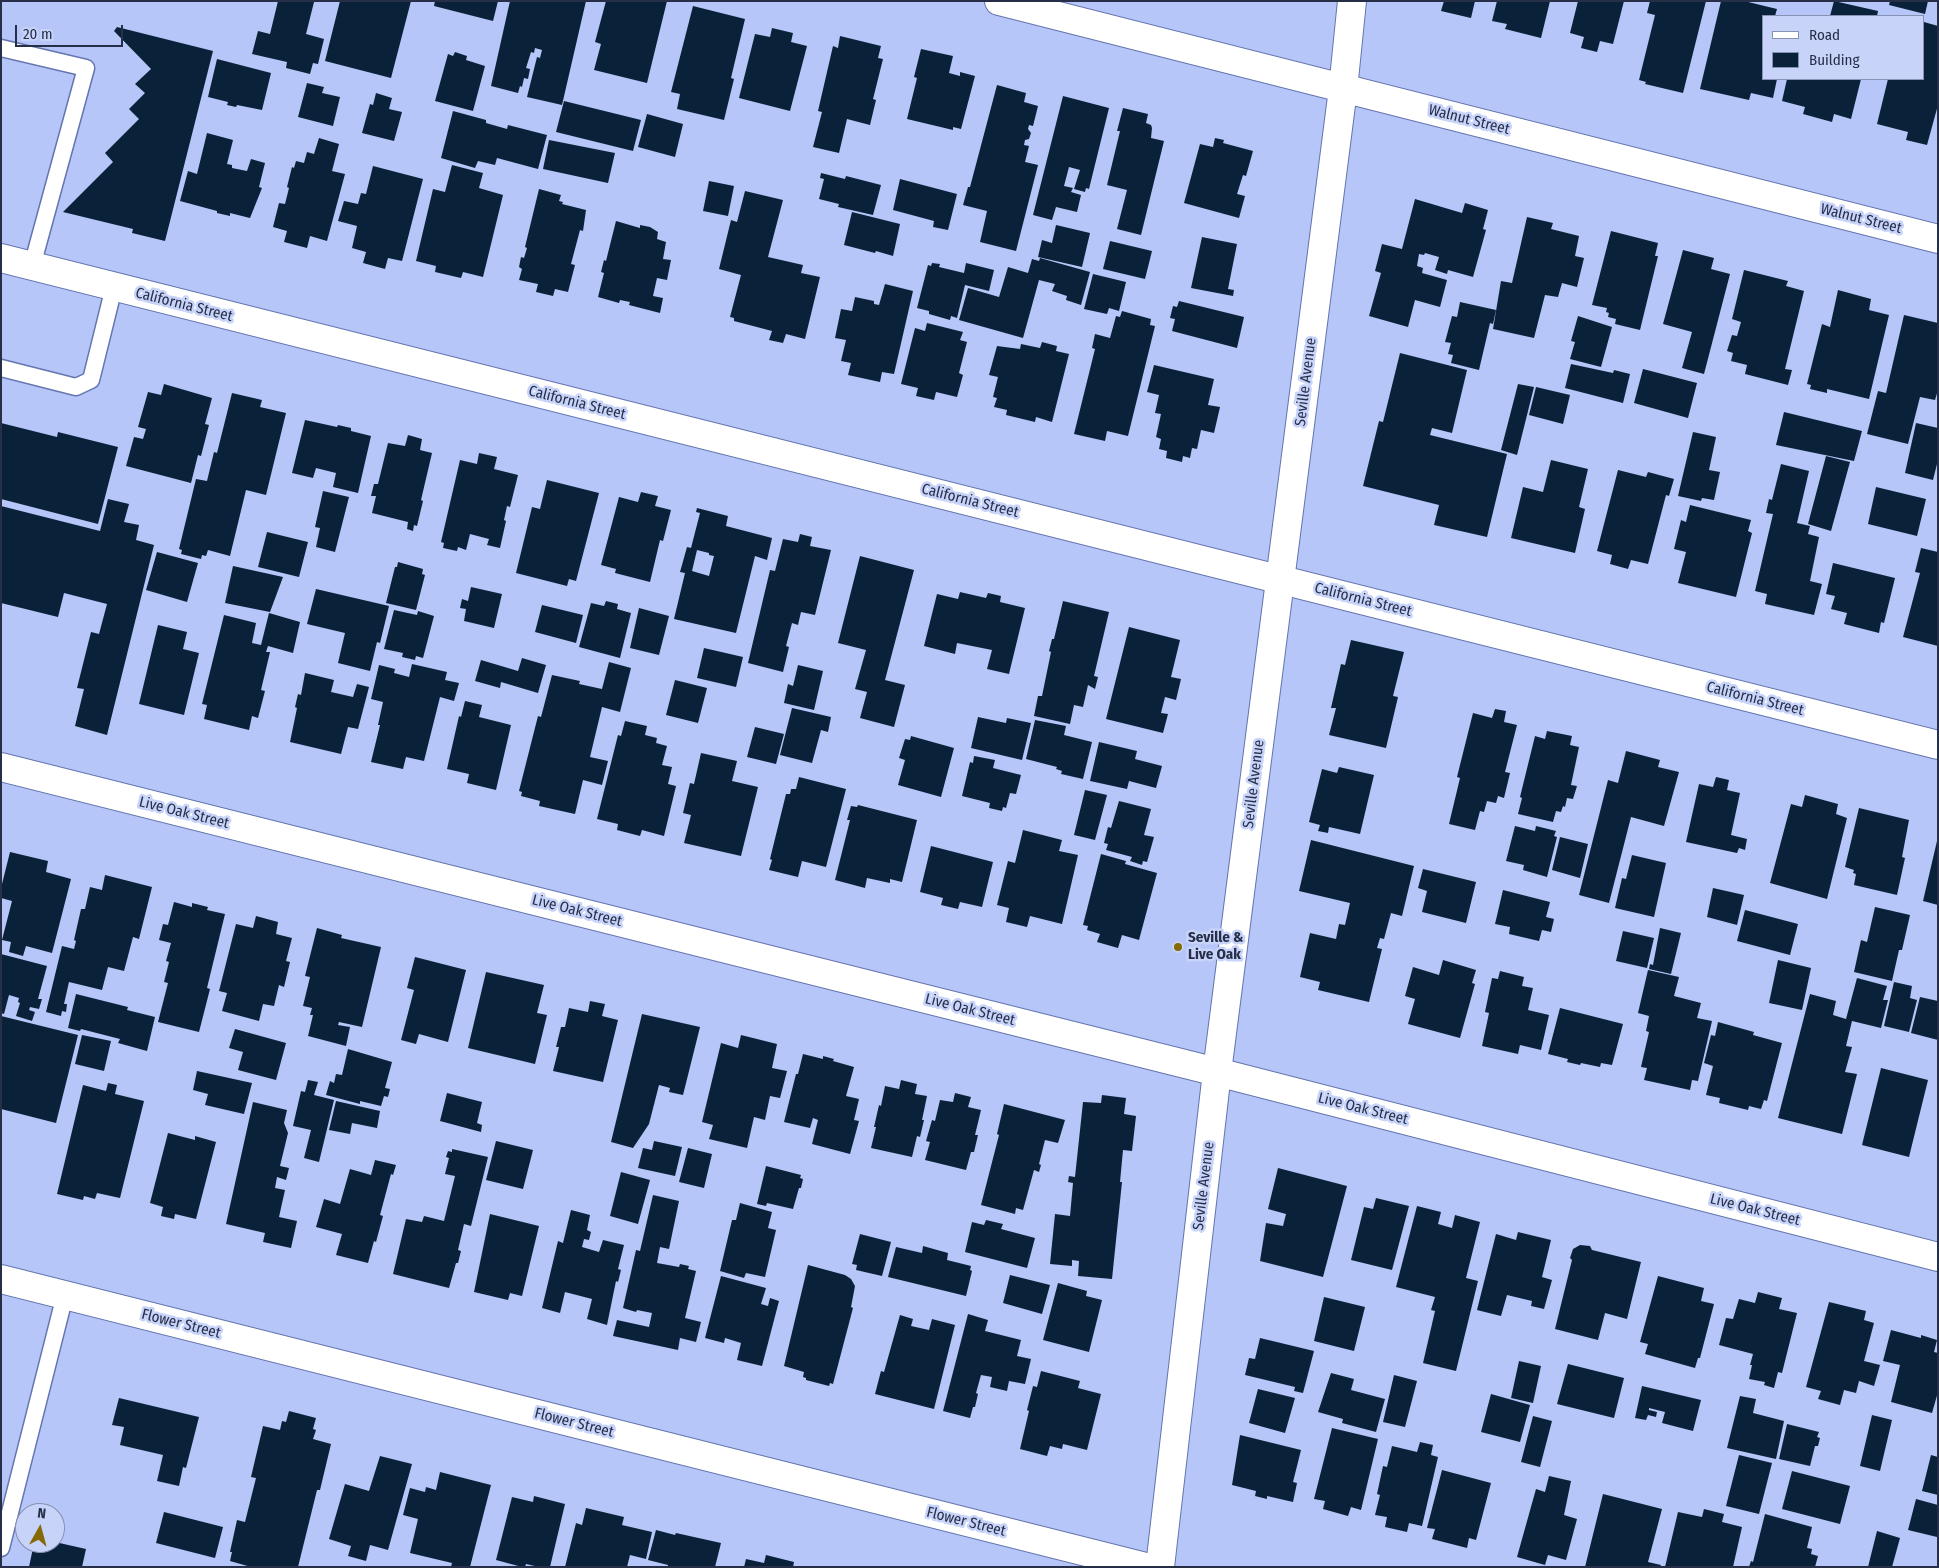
<!DOCTYPE html>
<style>
body{margin:0}
#map{position:relative;width:1939px;height:1568px;overflow:hidden;background:#b6c6f8;font-family:"Fira Sans Condensed",sans-serif}
canvas{display:block}
.frame{position:absolute;inset:0;border:2px solid #272e47;pointer-events:none}
.legend{position:absolute;left:1762px;top:15px;width:162px;height:65px;box-sizing:border-box;background:#c7d3f9;border:1px solid #8791b2;margin:0;padding:6px 9px;list-style:none;font-size:15px;color:#272e47}
.legend li{display:flex;align-items:center;gap:10px;height:25px}
.legend b{width:25px;border:1px solid #8791b2}
.north{position:absolute;left:15px;top:1503px;width:50px;height:50px;box-sizing:border-box;background:#c7d3f9;border:1px solid #8791b2;border-radius:50%;rotate:7deg;font-size:14px;font-weight:700;line-height:20px;text-align:center;color:#272e47}
.north::after{content:'';display:block;margin:auto;width:18px;height:22px;background:#856a05;clip-path:polygon(50% 0,100% 100%,50% 72%,0 100%)}
.scale{position:absolute;left:15px;top:25px;width:108px;height:22px;box-sizing:border-box;border:2px solid #272e47;border-top:0;padding-left:6px;font-size:15px;line-height:18px;white-space:nowrap;color:#272e47;-webkit-text-stroke:4px #c7d3f9;paint-order:stroke}
</style>
<div id="map">
<canvas width="1939" height="1568"></canvas>
<div class="frame"></div>
<ul class="legend">
<li><b style="height:6px;background:#fff"></b>Road</li>
<li><b style="height:14px;background:#0a2239"></b>Building</li>
</ul>
<div class="north">N</div>
<div class="scale">20 m</div>
</div>
<script>
const context = document.querySelector('canvas').getContext('2d');
context.lineJoin = 'round';
function paint(path, color) { context.fillStyle = color; context.fill(path, 'evenodd'); }
function trace(path, color, width, dash) { context.strokeStyle = color; context.lineWidth = width; context.lineCap = dash ? 'butt' : 'round'; context.setLineDash(dash || []); context.stroke(path); }
function write(font, color, halo, rows, align = 'center') {
  context.font = font + ' "Fira Sans Condensed",sans-serif'; context.lineWidth = 5; context.setLineDash([]); context.textBaseline = 'middle'; context.strokeStyle = halo; context.fillStyle = color; for (const [text, x, y, turn = 0] of rows) {
    context.save(); context.translate(x, y); context.rotate((+turn || 0) * Math.PI / 180); context.textAlign = isNaN(turn) ? turn : align; if (halo) context.strokeText(text, 0, 0); context.fillText(text, 0, 0); context.restore();
  }
}
const building = new Path2D(`
 M 278,1 L 314,2 L 306,34 L 324,39 L 318,64 L 313,63 L 310,74 L 286,68 L 287,62 L 252,54 L 258,31 L 270,34 Z
 M 340,1 L 411,1 L 391,78 L 325,61 Z
 M 435,1 L 498,1 L 493,21 L 434,6 Z
 M 510,1 L 586,1 L 562,105 L 527,97 L 537,57 L 540,58 L 542,50 L 535,48 L 534,53 L 531,52 L 526,68 L 530,69 L 528,79 L 524,78 L 522,87 L 520,86 L 518,93 L 491,86 Z
 M 606,1 L 667,1 L 647,83 L 594,70 L 601,44 L 595,42 Z
 M 1444,1 L 1475,1 L 1471,18 L 1441,11 Z
 M 1497,1 L 1550,1 L 1541,38 L 1505,29 L 1507,24 L 1492,21 Z
 M 1578,1 L 1624,1 L 1613,44 L 1600,41 L 1597,52 L 1581,48 L 1584,37 L 1570,33 Z
 M 1650,1 L 1706,1 L 1683,93 L 1645,84 L 1646,82 L 1639,80 L 1655,15 L 1647,13 Z
 M 1721,1 L 1744,1 L 1777,9 L 1775,16 L 1763,16 L 1763,79 L 1777,79 L 1773,98 L 1751,93 L 1749,100 L 1700,89 Z
 M 1834,1 L 1878,11 L 1877,16 L 1830,16 Z
 M 1890,1 L 1928,1 L 1925,14 L 1889,5 Z
 M 693,6 L 745,19 L 731,78 L 734,79 L 724,120 L 677,109 L 680,94 L 671,92 Z
 M 1924,22 L 1938,26 L 1938,105 L 1927,145 L 1906,140 L 1908,132 L 1877,124 L 1888,79 L 1923,79 Z
 M 117,27 L 213,51 L 165,241 L 132,233 L 133,229 L 63,212 L 113,162 L 105,153 L 139,119 L 129,109 L 145,93 L 135,84 L 151,69 L 114,31 Z
 M 772,28 L 793,33 L 791,42 L 807,46 L 790,111 L 739,98 L 755,34 L 770,37 Z
 M 840,36 L 881,46 L 878,58 L 883,59 L 873,99 L 876,100 L 870,125 L 847,119 L 839,153 L 813,147 L 822,112 L 818,111 L 833,46 L 838,48 Z
 M 921,49 L 953,56 L 949,73 L 960,76 L 960,72 L 975,76 L 961,129 L 953,127 L 953,130 L 907,119 L 917,78 L 914,77 Z
 M 455,52 L 467,56 L 466,60 L 485,66 L 473,111 L 435,101 L 448,54 L 453,56 Z
 M 217,59 L 271,73 L 262,110 L 237,105 L 236,107 L 227,105 L 228,102 L 208,97 Z
 M 1787,79 L 1861,79 L 1851,119 L 1834,114 L 1832,122 L 1803,114 L 1805,107 L 1782,101 Z
 M 307,83 L 324,87 L 322,93 L 340,97 L 333,126 L 298,117 Z
 M 997,85 L 1026,93 L 1024,102 L 1038,106 L 1033,126 L 1029,125 L 1028,129 L 1031,133 L 1029,139 L 1025,140 L 1024,145 L 1029,146 L 1025,162 L 1038,165 L 1016,251 L 980,242 L 987,211 L 963,205 L 968,187 L 970,187 Z
 M 376,93 L 392,98 L 389,109 L 402,112 L 394,141 L 362,133 L 370,104 L 373,105 Z
 M 1063,96 L 1109,108 L 1089,189 L 1086,188 L 1085,192 L 1074,189 L 1080,170 L 1069,167 L 1064,186 L 1073,188 L 1071,192 L 1081,195 L 1077,212 L 1056,207 L 1052,220 L 1033,215 Z
 M 564,101 L 641,120 L 633,151 L 556,132 Z
 M 1123,108 L 1148,114 L 1146,123 L 1151,125 L 1152,128 L 1151,138 L 1164,141 L 1141,235 L 1117,229 L 1127,190 L 1107,185 L 1120,131 L 1117,131 Z
 M 453,111 L 486,120 L 486,123 L 507,129 L 508,125 L 547,135 L 538,169 L 497,158 L 495,165 L 478,161 L 475,168 L 441,158 Z
 M 647,114 L 683,124 L 675,157 L 638,147 Z
 M 207,133 L 233,140 L 227,164 L 232,165 L 232,168 L 247,171 L 251,159 L 265,163 L 259,187 L 262,188 L 250,218 L 230,213 L 230,216 L 217,213 L 217,211 L 180,201 L 188,171 L 197,174 Z
 M 319,138 L 339,144 L 332,171 L 345,174 L 327,241 L 310,236 L 307,248 L 284,242 L 287,231 L 273,227 L 279,203 L 285,204 L 289,188 L 287,187 L 292,167 L 294,168 L 296,161 L 304,163 L 307,152 L 314,154 Z
 M 1215,138 L 1224,140 L 1223,143 L 1253,151 L 1246,176 L 1243,175 L 1237,194 L 1245,196 L 1239,218 L 1184,203 L 1200,144 L 1213,147 Z
 M 549,140 L 615,153 L 608,183 L 543,169 Z
 M 452,165 L 483,173 L 479,188 L 503,195 L 483,277 L 463,272 L 461,278 L 435,272 L 436,266 L 416,261 L 433,189 L 445,192 Z
 M 373,166 L 423,179 L 402,261 L 388,258 L 385,269 L 363,263 L 366,252 L 352,248 L 357,226 L 338,221 L 344,201 L 358,204 L 361,193 L 366,194 Z
 M 821,173 L 845,179 L 846,176 L 881,185 L 873,215 L 838,207 L 839,204 L 819,199 L 824,179 L 820,178 Z
 M 900,179 L 957,194 L 948,230 L 933,227 L 934,221 L 893,210 Z
 M 709,181 L 734,186 L 728,216 L 703,211 Z
 M 539,189 L 561,195 L 559,201 L 563,202 L 562,204 L 586,210 L 583,231 L 580,230 L 571,264 L 575,265 L 568,292 L 555,289 L 553,296 L 536,292 L 538,284 L 519,280 L 522,269 L 519,267 L 521,257 L 524,258 L 527,248 L 525,247 Z
 M 745,191 L 783,200 L 768,257 L 803,265 L 801,273 L 820,277 L 805,339 L 786,334 L 783,343 L 769,340 L 772,331 L 734,321 L 734,318 L 730,317 L 741,275 L 719,269 L 731,220 L 737,222 Z
 M 1415,199 L 1462,213 L 1465,203 L 1488,210 L 1483,229 L 1486,230 L 1473,277 L 1448,270 L 1447,274 L 1435,270 L 1439,257 L 1425,253 L 1424,255 L 1419,254 L 1417,266 L 1423,268 L 1422,273 L 1447,280 L 1440,307 L 1415,300 L 1408,327 L 1369,316 L 1381,273 L 1375,271 L 1382,244 L 1402,249 Z
 M 852,212 L 900,224 L 893,256 L 876,251 L 875,253 L 844,245 Z
 M 1527,217 L 1553,223 L 1551,229 L 1579,236 L 1575,256 L 1584,258 L 1577,287 L 1562,283 L 1558,297 L 1545,295 L 1534,338 L 1493,329 L 1501,281 L 1512,283 Z
 M 616,221 L 640,228 L 640,225 L 650,227 L 658,232 L 657,239 L 666,242 L 663,259 L 671,260 L 667,280 L 657,278 L 653,296 L 663,298 L 660,313 L 629,305 L 630,302 L 620,300 L 619,303 L 598,297 L 604,273 L 601,272 L 604,260 L 606,261 Z
 M 1056,225 L 1090,233 L 1082,267 L 1038,257 L 1042,240 L 1052,243 Z
 M 1611,231 L 1658,243 L 1655,256 L 1658,256 L 1640,330 L 1615,324 L 1616,319 L 1608,317 L 1609,313 L 1606,312 L 1607,308 L 1592,305 Z
 M 1202,237 L 1237,244 L 1228,289 L 1234,290 L 1233,296 L 1191,288 Z
 M 1110,241 L 1152,251 L 1145,279 L 1103,269 Z
 M 1683,250 L 1714,258 L 1711,269 L 1730,274 L 1704,374 L 1682,368 L 1692,332 L 1663,324 Z
 M 1040,258 L 1090,272 L 1081,305 L 1066,300 L 1067,296 L 1052,291 L 1055,284 L 1039,280 L 1023,338 L 959,320 L 968,288 L 999,297 L 1008,267 L 1028,273 L 1032,259 L 1039,261 Z
 M 932,263 L 940,264 L 939,267 L 964,273 L 966,263 L 994,270 L 989,291 L 965,285 L 957,318 L 951,316 L 950,320 L 929,314 L 929,311 L 917,308 L 928,265 L 931,266 Z
 M 1744,270 L 1788,281 L 1786,286 L 1804,291 L 1785,369 L 1792,370 L 1788,385 L 1745,374 L 1747,365 L 1731,361 L 1733,353 L 1727,351 L 1732,335 L 1737,336 L 1741,322 L 1732,319 Z
 M 1093,274 L 1126,282 L 1119,311 L 1109,308 L 1107,314 L 1084,309 Z
 M 885,284 L 913,291 L 894,374 L 882,372 L 880,382 L 848,375 L 851,363 L 841,361 L 846,340 L 835,338 L 841,309 L 852,311 L 855,297 L 874,301 L 874,304 L 879,305 Z
 M 1838,290 L 1871,299 L 1869,310 L 1889,315 L 1869,399 L 1827,389 L 1827,393 L 1810,389 L 1811,385 L 1807,384 L 1822,324 L 1830,327 Z
 M 1179,301 L 1244,317 L 1237,348 L 1172,331 L 1175,319 L 1170,318 L 1173,306 L 1177,307 Z
 M 1460,302 L 1496,310 L 1493,324 L 1490,323 L 1479,370 L 1451,363 L 1453,355 L 1448,354 L 1451,343 L 1445,342 L 1452,316 L 1457,317 Z
 M 1122,311 L 1151,319 L 1150,325 L 1155,326 L 1128,436 L 1107,431 L 1105,441 L 1074,434 L 1095,349 L 1092,348 L 1095,334 L 1110,338 L 1116,316 L 1120,317 Z
 M 1904,315 L 1938,323 L 1938,390 L 1935,400 L 1920,397 L 1908,444 L 1867,434 L 1878,391 L 1886,393 Z
 M 1578,316 L 1612,327 L 1601,367 L 1570,359 L 1575,342 L 1571,341 Z
 M 927,323 L 963,332 L 960,340 L 967,342 L 959,373 L 963,375 L 957,397 L 936,392 L 934,400 L 916,396 L 918,388 L 901,384 L 915,328 L 925,331 Z
 M 1042,342 L 1057,346 L 1056,351 L 1069,354 L 1052,422 L 1036,417 L 1035,422 L 1006,415 L 1007,410 L 994,407 L 997,398 L 993,397 L 998,377 L 989,375 L 997,346 L 1020,349 L 1021,344 L 1040,348 Z
 M 1400,353 L 1467,370 L 1452,433 L 1432,428 L 1430,435 L 1507,454 L 1487,537 L 1434,525 L 1439,505 L 1363,486 L 1379,421 L 1383,422 Z
 M 1571,364 L 1613,373 L 1614,370 L 1630,374 L 1623,403 L 1565,388 Z
 M 1154,365 L 1214,379 L 1208,405 L 1220,407 L 1214,433 L 1201,430 L 1197,449 L 1192,448 L 1190,458 L 1183,456 L 1182,462 L 1166,458 L 1167,451 L 1159,449 L 1161,439 L 1156,437 L 1161,414 L 1155,413 L 1159,395 L 1147,392 Z
 M 1643,369 L 1697,383 L 1688,418 L 1634,403 Z
 M 164,384 L 212,398 L 205,424 L 209,425 L 201,456 L 198,455 L 191,483 L 126,466 L 134,437 L 143,439 L 146,429 L 138,427 L 148,392 L 161,395 Z
 M 1518,384 L 1534,387 L 1517,455 L 1501,450 Z
 M 1536,387 L 1570,395 L 1563,424 L 1529,415 Z
 M 232,393 L 262,400 L 260,407 L 286,413 L 266,495 L 246,490 L 230,556 L 208,550 L 206,556 L 202,555 L 201,559 L 181,554 L 182,550 L 179,549 L 196,479 L 207,481 L 214,452 L 217,453 Z
 M 1784,412 L 1862,431 L 1854,461 L 1776,445 Z
 M 305,420 L 337,427 L 338,425 L 351,428 L 351,431 L 371,436 L 358,493 L 333,487 L 336,473 L 316,468 L 313,478 L 292,473 Z
 M 1,423 L 57,437 L 58,432 L 118,447 L 98,524 L 1,499 Z
 M 1916,423 L 1938,428 L 1938,460 L 1933,480 L 1905,473 Z
 M 1693,432 L 1716,437 L 1709,470 L 1720,472 L 1714,500 L 1702,498 L 1701,501 L 1678,496 Z
 M 408,435 L 422,439 L 420,450 L 432,453 L 421,500 L 423,501 L 417,526 L 414,525 L 413,531 L 407,529 L 408,522 L 372,513 L 376,496 L 371,496 L 374,484 L 378,484 L 388,443 L 405,446 Z
 M 479,453 L 497,457 L 494,469 L 518,475 L 510,507 L 507,506 L 504,520 L 506,521 L 500,548 L 487,545 L 489,539 L 470,534 L 466,550 L 458,547 L 457,551 L 443,548 L 444,543 L 441,542 L 460,460 L 477,464 Z
 M 1826,456 L 1850,462 L 1831,531 L 1808,524 Z
 M 1551,460 L 1588,469 L 1579,507 L 1585,509 L 1575,553 L 1511,538 L 1523,487 L 1543,492 Z
 M 1781,464 L 1809,471 L 1797,523 L 1810,526 L 1808,534 L 1819,537 L 1810,581 L 1822,584 L 1814,615 L 1765,604 L 1767,594 L 1755,591 L 1773,514 L 1766,513 L 1769,499 L 1772,500 Z
 M 1618,470 L 1646,477 L 1648,472 L 1674,479 L 1669,496 L 1666,495 L 1648,564 L 1631,560 L 1628,569 L 1610,564 L 1612,555 L 1597,551 Z
 M 547,480 L 599,493 L 576,581 L 569,579 L 567,586 L 516,573 L 532,507 L 540,509 Z
 M 1876,487 L 1926,499 L 1917,536 L 1868,524 Z
 M 323,491 L 349,497 L 335,552 L 316,547 L 320,528 L 315,527 Z
 M 641,492 L 658,496 L 655,506 L 671,510 L 663,541 L 660,540 L 650,582 L 615,573 L 616,569 L 601,565 L 619,497 L 638,502 Z
 M 108,499 L 129,504 L 124,522 L 139,525 L 136,540 L 154,545 L 107,735 L 75,726 L 84,689 L 77,688 L 91,632 L 99,634 L 107,604 L 64,593 L 58,617 L 1,603 L 1,506 L 100,531 Z
 M 1690,505 L 1751,520 L 1748,531 L 1752,533 L 1736,597 L 1678,583 L 1686,552 L 1674,549 L 1681,520 L 1686,522 Z
 M 697,508 L 728,516 L 726,526 L 772,538 L 767,560 L 755,556 L 736,633 L 674,619 L 685,573 L 680,572 L 687,547 L 691,548 L 700,513 L 696,512 ZM 697,550 L 709,553 L 709,555 L 714,556 L 709,576 L 692,571 Z
 M 267,532 L 308,542 L 299,577 L 258,567 Z
 M 800,534 L 812,537 L 810,546 L 831,550 L 815,615 L 801,612 L 798,625 L 792,623 L 786,646 L 789,647 L 783,672 L 748,663 L 770,570 L 775,571 L 783,539 L 798,542 Z
 M 1921,548 L 1938,552 L 1938,646 L 1903,637 L 1920,573 L 1915,572 Z
 M 157,552 L 198,563 L 187,602 L 146,590 Z
 M 860,556 L 914,570 L 885,680 L 905,685 L 894,727 L 860,718 L 867,692 L 855,689 L 866,650 L 838,643 Z
 M 398,562 L 423,569 L 422,574 L 425,575 L 416,610 L 386,603 L 395,567 L 397,567 Z
 M 1833,563 L 1895,578 L 1884,623 L 1881,622 L 1879,633 L 1844,624 L 1847,613 L 1831,609 L 1835,596 L 1826,594 Z
 M 233,566 L 283,577 L 270,612 L 225,603 Z
 M 471,587 L 502,594 L 494,628 L 464,621 L 466,609 L 460,608 L 462,599 L 468,601 Z
 M 316,589 L 389,606 L 380,643 L 377,642 L 370,671 L 338,663 L 345,633 L 307,624 Z
 M 960,592 L 986,598 L 988,593 L 1001,596 L 1000,602 L 1025,608 L 1009,674 L 987,669 L 992,650 L 957,643 L 955,654 L 924,646 L 937,594 L 958,599 Z
 M 606,601 L 618,604 L 617,609 L 631,613 L 620,658 L 579,647 L 591,603 L 604,606 Z
 M 1063,601 L 1109,612 L 1094,676 L 1098,677 L 1095,689 L 1088,685 L 1083,707 L 1074,705 L 1070,724 L 1034,716 L 1038,696 L 1042,696 L 1051,652 L 1049,651 L 1052,639 L 1054,639 Z
 M 542,605 L 583,615 L 576,643 L 535,632 Z
 M 639,608 L 669,616 L 659,655 L 630,648 Z
 M 394,610 L 417,615 L 418,611 L 434,616 L 423,658 L 416,656 L 415,660 L 402,657 L 403,653 L 384,649 Z
 M 269,613 L 300,622 L 293,653 L 268,646 L 266,652 L 270,652 L 261,690 L 265,691 L 258,718 L 252,716 L 249,730 L 204,719 L 207,705 L 202,704 L 224,615 L 256,623 L 252,643 L 261,645 Z
 M 158,625 L 187,632 L 183,649 L 199,653 L 184,715 L 139,704 Z
 M 1129,627 L 1180,640 L 1171,677 L 1181,679 L 1176,700 L 1165,697 L 1161,713 L 1168,714 L 1163,733 L 1106,719 Z
 M 1351,640 L 1404,652 L 1393,696 L 1398,697 L 1386,748 L 1329,735 L 1336,708 L 1331,708 L 1341,664 L 1345,665 Z
 M 704,648 L 743,657 L 736,687 L 697,678 Z
 M 522,658 L 546,665 L 538,693 L 501,682 L 500,688 L 475,681 L 481,660 L 518,671 Z
 M 609,662 L 631,668 L 620,712 L 602,707 L 590,757 L 608,761 L 602,785 L 583,780 L 575,814 L 539,806 L 540,801 L 521,796 L 522,792 L 519,791 L 538,716 L 541,717 L 552,675 L 580,681 L 579,684 L 602,689 Z
 M 412,664 L 447,672 L 445,680 L 459,683 L 454,701 L 440,697 L 424,761 L 406,757 L 403,769 L 371,762 L 380,725 L 378,725 L 383,702 L 371,699 L 379,665 L 395,669 L 394,673 L 409,677 Z
 M 798,665 L 823,671 L 814,710 L 784,703 L 788,684 L 793,686 Z
 M 305,673 L 334,680 L 331,692 L 353,697 L 357,684 L 369,687 L 358,729 L 348,727 L 341,754 L 290,742 L 297,708 L 295,707 L 298,694 L 301,695 Z
 M 675,680 L 707,688 L 698,723 L 666,715 Z
 M 465,701 L 482,705 L 479,717 L 511,725 L 496,790 L 467,783 L 469,774 L 447,769 L 459,716 L 461,717 Z
 M 792,708 L 831,717 L 828,732 L 821,730 L 812,763 L 780,755 Z
 M 1495,709 L 1506,711 L 1504,722 L 1517,725 L 1505,772 L 1510,773 L 1504,798 L 1498,796 L 1496,803 L 1487,801 L 1484,812 L 1480,811 L 1475,830 L 1449,824 L 1460,778 L 1457,777 L 1473,713 L 1492,718 Z
 M 978,717 L 1006,723 L 1007,718 L 1031,723 L 1022,760 L 971,748 Z
 M 1035,720 L 1066,726 L 1064,735 L 1092,742 L 1083,779 L 1061,774 L 1062,771 L 1056,769 L 1057,767 L 1026,759 Z
 M 625,721 L 647,726 L 645,735 L 657,738 L 656,743 L 667,746 L 662,765 L 672,767 L 668,784 L 676,786 L 664,836 L 642,830 L 640,836 L 617,830 L 618,824 L 597,819 L 618,735 L 621,736 Z
 M 755,727 L 784,734 L 776,764 L 747,757 Z
 M 1547,731 L 1572,736 L 1570,745 L 1579,747 L 1571,785 L 1577,786 L 1573,799 L 1567,798 L 1565,807 L 1563,806 L 1561,812 L 1556,811 L 1553,822 L 1518,814 L 1522,798 L 1520,797 L 1535,736 L 1545,739 Z
 M 911,736 L 954,748 L 941,797 L 898,785 L 905,760 L 899,758 L 905,739 L 910,740 Z
 M 1099,742 L 1137,751 L 1135,759 L 1162,766 L 1156,788 L 1129,781 L 1127,789 L 1090,781 Z
 M 1626,751 L 1660,760 L 1658,767 L 1679,772 L 1664,826 L 1631,817 L 1609,903 L 1579,895 L 1608,780 L 1618,783 Z
 M 701,753 L 737,761 L 732,781 L 758,787 L 741,856 L 684,843 L 691,815 L 683,813 L 690,783 L 694,784 Z
 M 974,756 L 995,760 L 993,768 L 1021,775 L 1016,794 L 1010,793 L 1006,808 L 1003,807 L 1002,811 L 989,808 L 990,803 L 962,796 L 970,762 L 973,763 Z
 M 1339,767 L 1374,775 L 1360,834 L 1329,827 L 1328,833 L 1318,831 L 1320,825 L 1309,822 L 1322,769 L 1337,773 Z
 M 799,777 L 846,789 L 826,867 L 802,861 L 798,877 L 769,870 L 772,860 L 770,859 L 786,794 L 790,794 L 791,789 L 796,789 Z
 M 1716,777 L 1729,780 L 1727,790 L 1740,793 L 1731,835 L 1747,839 L 1745,850 L 1739,848 L 1737,853 L 1686,842 L 1699,784 L 1713,787 Z
 M 1085,790 L 1107,795 L 1095,840 L 1074,835 Z
 M 1805,795 L 1838,804 L 1836,814 L 1847,818 L 1827,899 L 1770,883 L 1791,804 L 1802,807 Z
 M 1119,801 L 1151,809 L 1144,835 L 1154,837 L 1147,862 L 1143,861 L 1142,865 L 1130,861 L 1132,857 L 1106,850 L 1108,844 L 1104,843 L 1108,827 L 1111,828 Z
 M 858,805 L 917,820 L 902,882 L 890,879 L 890,883 L 867,878 L 865,888 L 835,880 L 850,820 L 847,820 L 851,806 L 857,807 Z
 M 1859,808 L 1909,820 L 1902,857 L 1905,858 L 1897,895 L 1854,885 L 1856,874 L 1853,873 L 1854,870 L 1845,867 Z
 M 1515,826 L 1535,831 L 1536,826 L 1556,831 L 1554,836 L 1557,837 L 1547,877 L 1523,870 L 1524,865 L 1506,861 Z
 M 1023,830 L 1062,840 L 1059,851 L 1078,855 L 1062,924 L 1030,916 L 1027,927 L 1006,922 L 1009,908 L 997,905 L 1008,861 L 1015,863 Z
 M 1560,837 L 1588,844 L 1580,878 L 1552,870 Z
 M 1311,840 L 1414,866 L 1402,916 L 1391,913 L 1384,939 L 1380,938 L 1377,948 L 1382,949 L 1369,1002 L 1318,990 L 1320,982 L 1300,977 L 1310,933 L 1336,939 L 1339,924 L 1345,925 L 1350,903 L 1299,891 Z
 M 1937,841 L 1938,841 L 1938,905 L 1923,901 Z
 M 931,846 L 993,862 L 982,907 L 960,902 L 958,909 L 941,905 L 943,898 L 920,892 Z
 M 10,852 L 48,861 L 46,872 L 71,879 L 52,953 L 26,946 L 23,956 L 9,952 L 11,942 L 2,940 L 12,901 L 1,898 L 1,888 Z
 M 1101,854 L 1126,861 L 1125,864 L 1157,873 L 1139,940 L 1122,935 L 1118,948 L 1097,942 L 1100,934 L 1087,930 L 1088,926 L 1083,925 Z
 M 1632,855 L 1666,863 L 1654,917 L 1615,908 L 1622,878 L 1626,879 Z
 M 1423,869 L 1476,882 L 1466,923 L 1422,912 L 1427,891 L 1418,888 Z
 M 105,875 L 152,887 L 139,939 L 133,937 L 124,971 L 108,967 L 102,990 L 69,982 L 64,1004 L 67,1004 L 66,1012 L 62,1011 L 61,1016 L 46,1012 L 62,946 L 74,949 L 76,941 L 74,940 L 81,909 L 85,909 L 90,887 L 102,890 Z
 M 1713,888 L 1744,895 L 1737,925 L 1707,917 Z
 M 1503,890 L 1550,902 L 1546,917 L 1554,919 L 1551,932 L 1542,930 L 1539,941 L 1509,934 L 1510,927 L 1495,924 Z
 M 174,902 L 192,907 L 192,903 L 208,907 L 207,910 L 225,914 L 207,988 L 210,989 L 199,1032 L 158,1022 L 168,983 L 164,982 L 169,962 L 166,961 L 171,943 L 159,940 L 163,924 L 168,925 Z
 M 1875,907 L 1910,915 L 1902,950 L 1899,950 L 1892,981 L 1854,972 L 1861,940 L 1867,942 Z
 M 1745,910 L 1798,924 L 1790,955 L 1737,941 Z
 M 256,916 L 278,922 L 276,934 L 292,938 L 286,961 L 290,962 L 284,987 L 279,985 L 274,1006 L 263,1004 L 259,1021 L 222,1011 L 227,993 L 219,991 L 236,924 L 253,928 Z
 M 317,928 L 342,935 L 341,938 L 381,947 L 362,1027 L 339,1022 L 338,1025 L 350,1027 L 346,1046 L 308,1036 L 313,1015 L 310,1015 L 312,1008 L 303,1006 L 310,977 L 305,976 Z
 M 1660,928 L 1681,933 L 1671,974 L 1649,969 L 1650,964 L 1653,965 Z
 M 1623,931 L 1654,938 L 1647,968 L 1616,961 Z
 M 1,954 L 47,966 L 38,999 L 42,999 L 39,1009 L 30,1007 L 29,1010 L 35,1012 L 32,1021 L 16,1016 L 20,1003 L 18,1002 L 19,998 L 9,995 L 4,1014 L 1,1013 Z
 M 415,957 L 466,970 L 448,1042 L 419,1034 L 416,1044 L 401,1040 L 414,990 L 407,988 Z
 M 1443,960 L 1476,970 L 1472,983 L 1475,984 L 1460,1038 L 1408,1024 L 1415,999 L 1405,996 L 1413,967 L 1439,975 Z
 M 1778,960 L 1811,968 L 1802,1010 L 1769,1003 Z
 M 1648,970 L 1679,977 L 1674,996 L 1701,1003 L 1697,1018 L 1712,1021 L 1698,1081 L 1692,1080 L 1690,1090 L 1644,1080 L 1647,1068 L 1641,1067 L 1649,1032 L 1646,1031 L 1649,1016 L 1638,1013 Z
 M 1500,971 L 1524,977 L 1522,986 L 1533,988 L 1528,1010 L 1549,1015 L 1541,1050 L 1520,1045 L 1518,1054 L 1482,1046 L 1489,1013 L 1485,1012 L 1492,978 L 1498,979 Z
 M 486,972 L 544,985 L 537,1013 L 547,1015 L 535,1064 L 468,1048 Z
 M 1857,978 L 1887,986 L 1883,1000 L 1888,1000 L 1881,1028 L 1852,1021 L 1846,1046 L 1852,1047 L 1845,1072 L 1857,1074 L 1842,1134 L 1778,1118 L 1810,994 L 1836,1001 L 1833,1015 L 1846,1019 Z
 M 1894,982 L 1912,986 L 1910,998 L 1917,1000 L 1909,1032 L 1884,1026 Z
 M 76,994 L 128,1007 L 127,1010 L 155,1017 L 147,1051 L 118,1043 L 120,1039 L 81,1029 L 80,1031 L 68,1028 Z
 M 1920,997 L 1938,1001 L 1938,1040 L 1911,1033 Z
 M 590,1001 L 605,1004 L 602,1016 L 618,1020 L 603,1082 L 553,1071 L 559,1047 L 556,1047 L 561,1027 L 565,1027 L 569,1008 L 588,1012 Z
 M 1560,1008 L 1623,1024 L 1612,1065 L 1601,1063 L 1600,1067 L 1581,1063 L 1580,1065 L 1567,1062 L 1568,1059 L 1548,1054 Z
 M 642,1014 L 700,1027 L 683,1095 L 669,1092 L 670,1088 L 659,1085 L 649,1124 L 633,1148 L 611,1142 Z
 M 1,1016 L 78,1035 L 56,1123 L 1,1109 Z
 M 1718,1022 L 1754,1032 L 1753,1035 L 1782,1043 L 1767,1101 L 1764,1100 L 1761,1109 L 1749,1106 L 1748,1110 L 1719,1103 L 1720,1098 L 1706,1095 L 1713,1066 L 1704,1063 L 1711,1035 L 1715,1036 Z
 M 235,1029 L 286,1043 L 276,1080 L 238,1070 L 243,1052 L 229,1048 Z
 M 82,1035 L 111,1041 L 104,1071 L 75,1064 Z
 M 741,1035 L 777,1044 L 772,1068 L 787,1071 L 780,1098 L 770,1096 L 765,1120 L 754,1117 L 747,1148 L 709,1139 L 713,1125 L 702,1122 L 721,1043 L 738,1048 Z
 M 348,1049 L 392,1062 L 385,1088 L 390,1089 L 388,1097 L 384,1096 L 381,1106 L 360,1101 L 360,1104 L 326,1095 L 330,1081 L 334,1083 L 336,1074 L 342,1075 Z
 M 803,1054 L 823,1059 L 823,1056 L 834,1059 L 833,1061 L 854,1067 L 846,1096 L 859,1099 L 854,1120 L 859,1121 L 850,1154 L 812,1144 L 818,1120 L 813,1118 L 810,1128 L 784,1122 L 796,1074 L 798,1074 Z
 M 1881,1068 L 1928,1080 L 1909,1157 L 1862,1145 Z
 M 197,1071 L 252,1083 L 244,1114 L 205,1105 L 208,1094 L 193,1090 Z
 M 308,1080 L 318,1082 L 314,1095 L 334,1100 L 319,1162 L 304,1158 L 311,1130 L 293,1126 L 301,1091 L 305,1092 Z
 M 901,1080 L 917,1084 L 915,1094 L 927,1096 L 922,1120 L 924,1120 L 920,1137 L 917,1136 L 912,1157 L 871,1148 L 876,1127 L 874,1127 L 879,1105 L 881,1106 L 885,1086 L 899,1089 Z
 M 108,1083 L 117,1085 L 115,1094 L 144,1101 L 120,1198 L 97,1193 L 95,1199 L 84,1196 L 83,1200 L 57,1194 L 83,1085 L 106,1091 Z
 M 447,1093 L 482,1102 L 477,1123 L 482,1125 L 481,1132 L 440,1121 Z
 M 955,1093 L 971,1097 L 968,1107 L 981,1110 L 975,1135 L 978,1135 L 974,1152 L 971,1152 L 966,1170 L 925,1160 L 930,1142 L 926,1141 L 932,1120 L 935,1121 L 940,1100 L 953,1102 Z
 M 1102,1095 L 1126,1098 L 1124,1114 L 1136,1116 L 1132,1151 L 1123,1150 L 1120,1182 L 1122,1182 L 1112,1279 L 1078,1276 L 1079,1261 L 1072,1260 L 1072,1266 L 1050,1264 L 1055,1214 L 1070,1216 L 1073,1183 L 1068,1182 L 1069,1176 L 1075,1177 L 1083,1102 L 1101,1103 Z
 M 336,1101 L 380,1111 L 377,1128 L 352,1123 L 350,1134 L 329,1130 Z
 M 253,1102 L 287,1110 L 284,1123 L 288,1133 L 280,1166 L 289,1168 L 286,1180 L 277,1177 L 275,1188 L 285,1190 L 279,1217 L 297,1221 L 291,1248 L 263,1242 L 265,1233 L 226,1224 Z
 M 1004,1104 L 1065,1120 L 1058,1143 L 1045,1140 L 1039,1164 L 1041,1165 L 1039,1172 L 1034,1170 L 1023,1210 L 1016,1208 L 1015,1214 L 981,1205 L 999,1135 L 997,1134 Z
 M 168,1133 L 195,1140 L 195,1136 L 216,1142 L 196,1219 L 175,1214 L 174,1219 L 161,1216 L 163,1207 L 150,1203 Z
 M 496,1141 L 533,1150 L 523,1189 L 486,1180 Z
 M 654,1141 L 682,1147 L 675,1176 L 638,1168 L 643,1148 L 652,1150 Z
 M 688,1148 L 712,1154 L 704,1188 L 679,1182 Z
 M 452,1149 L 488,1157 L 471,1226 L 464,1224 L 458,1250 L 461,1251 L 458,1263 L 456,1263 L 449,1288 L 393,1274 L 406,1219 L 422,1222 L 424,1216 L 444,1221 L 455,1176 L 445,1174 L 449,1158 L 446,1157 L 448,1151 L 452,1152 Z
 M 375,1160 L 396,1165 L 393,1175 L 391,1174 L 380,1215 L 383,1216 L 376,1242 L 374,1241 L 368,1263 L 336,1255 L 342,1234 L 316,1227 L 324,1199 L 340,1204 L 350,1169 L 371,1175 Z
 M 766,1166 L 801,1175 L 800,1178 L 803,1179 L 801,1188 L 799,1188 L 793,1209 L 767,1203 L 766,1206 L 757,1204 Z
 M 1278,1168 L 1347,1186 L 1323,1277 L 1260,1261 L 1266,1223 L 1283,1226 L 1286,1214 L 1268,1209 Z
 M 621,1172 L 650,1180 L 638,1224 L 610,1216 Z
 M 653,1195 L 679,1201 L 669,1249 L 660,1247 L 657,1263 L 679,1267 L 680,1264 L 689,1266 L 688,1269 L 696,1271 L 685,1318 L 701,1322 L 696,1342 L 680,1338 L 678,1350 L 613,1336 L 617,1320 L 649,1327 L 652,1313 L 637,1310 L 636,1312 L 623,1308 L 636,1250 L 640,1251 Z
 M 1376,1198 L 1409,1206 L 1392,1270 L 1351,1260 L 1364,1207 L 1373,1209 Z
 M 740,1203 L 772,1212 L 768,1228 L 776,1230 L 765,1277 L 746,1273 L 744,1278 L 720,1271 L 732,1220 L 736,1220 Z
 M 1417,1206 L 1441,1212 L 1438,1224 L 1452,1228 L 1455,1215 L 1480,1222 L 1466,1278 L 1478,1281 L 1456,1371 L 1423,1363 L 1435,1311 L 1431,1310 L 1435,1297 L 1396,1287 Z
 M 571,1210 L 590,1215 L 587,1230 L 591,1232 L 589,1240 L 584,1239 L 582,1247 L 599,1252 L 603,1240 L 624,1245 L 618,1269 L 621,1270 L 618,1282 L 616,1281 L 607,1325 L 587,1319 L 592,1299 L 565,1292 L 560,1313 L 542,1308 L 558,1241 L 563,1243 Z
 M 490,1214 L 539,1226 L 522,1296 L 510,1293 L 508,1300 L 474,1292 Z
 M 986,1220 L 1003,1224 L 1001,1229 L 1035,1238 L 1027,1268 L 965,1252 L 972,1222 L 984,1225 Z
 M 1518,1232 L 1551,1240 L 1542,1277 L 1552,1280 L 1544,1309 L 1531,1306 L 1532,1301 L 1507,1295 L 1501,1316 L 1477,1310 L 1496,1234 L 1516,1240 Z
 M 860,1234 L 891,1242 L 882,1276 L 856,1270 L 857,1265 L 852,1264 Z
 M 1580,1245 L 1590,1246 L 1592,1250 L 1641,1262 L 1627,1319 L 1605,1313 L 1598,1340 L 1555,1329 L 1572,1260 L 1570,1258 L 1573,1249 Z
 M 923,1246 L 948,1253 L 947,1260 L 971,1266 L 970,1270 L 972,1271 L 966,1296 L 888,1277 L 896,1247 L 922,1253 Z
 M 808,1265 L 845,1275 L 851,1279 L 855,1286 L 851,1307 L 853,1308 L 833,1384 L 830,1383 L 829,1386 L 806,1380 L 806,1378 L 803,1377 L 804,1372 L 784,1366 Z
 M 1010,1275 L 1050,1285 L 1042,1314 L 1003,1303 Z
 M 721,1276 L 766,1288 L 761,1304 L 768,1306 L 770,1298 L 779,1301 L 762,1366 L 737,1360 L 741,1343 L 725,1338 L 724,1343 L 705,1338 Z
 M 1658,1276 L 1704,1288 L 1701,1301 L 1714,1304 L 1700,1358 L 1698,1358 L 1695,1368 L 1645,1354 L 1648,1344 L 1640,1342 Z
 M 1058,1283 L 1087,1291 L 1086,1296 L 1102,1300 L 1089,1352 L 1043,1340 Z
 M 1758,1292 L 1782,1298 L 1779,1309 L 1797,1313 L 1782,1373 L 1778,1372 L 1774,1388 L 1764,1385 L 1765,1382 L 1749,1379 L 1752,1365 L 1750,1365 L 1753,1354 L 1719,1345 L 1726,1318 L 1733,1319 L 1739,1299 L 1755,1303 Z
 M 1324,1297 L 1365,1307 L 1354,1351 L 1314,1341 Z
 M 1829,1302 L 1866,1311 L 1864,1320 L 1874,1323 L 1864,1361 L 1880,1365 L 1874,1386 L 1859,1381 L 1856,1393 L 1844,1390 L 1840,1405 L 1818,1399 L 1821,1391 L 1806,1387 Z
 M 968,1314 L 988,1320 L 985,1331 L 1021,1340 L 1017,1356 L 1031,1359 L 1025,1384 L 1009,1381 L 1007,1391 L 990,1387 L 992,1377 L 981,1375 L 976,1393 L 978,1394 L 975,1407 L 973,1407 L 970,1418 L 943,1411 Z
 M 900,1315 L 913,1319 L 911,1326 L 929,1330 L 932,1319 L 955,1325 L 934,1409 L 875,1394 L 881,1371 L 884,1372 Z
 M 1891,1330 L 1921,1338 L 1921,1335 L 1937,1340 L 1934,1352 L 1938,1353 L 1938,1392 L 1932,1413 L 1891,1402 L 1900,1365 L 1883,1361 Z
 M 1260,1338 L 1314,1351 L 1303,1393 L 1294,1391 L 1295,1387 L 1245,1375 L 1249,1358 L 1255,1359 Z
 M 1519,1361 L 1541,1366 L 1533,1403 L 1511,1398 Z
 M 1568,1364 L 1624,1378 L 1614,1418 L 1557,1404 Z
 M 1041,1371 L 1080,1381 L 1078,1388 L 1101,1394 L 1087,1450 L 1063,1444 L 1062,1449 L 1050,1446 L 1047,1456 L 1020,1449 L 1029,1411 L 1027,1410 L 1033,1386 L 1037,1387 Z
 M 1331,1373 L 1354,1379 L 1351,1390 L 1385,1399 L 1376,1432 L 1342,1423 L 1343,1419 L 1318,1412 Z
 M 1394,1375 L 1417,1381 L 1405,1427 L 1383,1422 Z
 M 1642,1386 L 1701,1400 L 1693,1431 L 1662,1423 L 1665,1412 L 1649,1408 L 1649,1410 L 1657,1412 L 1656,1417 L 1648,1415 L 1646,1420 L 1635,1418 Z
 M 1258,1389 L 1295,1398 L 1285,1433 L 1249,1423 Z
 M 1491,1394 L 1530,1405 L 1520,1442 L 1481,1432 Z
 M 1740,1396 L 1756,1399 L 1753,1413 L 1784,1421 L 1776,1459 L 1727,1448 Z
 M 119,1398 L 199,1417 L 186,1468 L 183,1467 L 179,1486 L 157,1481 L 163,1455 L 120,1445 L 124,1427 L 112,1425 Z
 M 289,1411 L 316,1418 L 313,1429 L 316,1430 L 313,1439 L 331,1444 L 320,1490 L 317,1490 L 298,1567 L 251,1567 L 230,1561 L 232,1552 L 230,1552 L 237,1520 L 245,1522 L 256,1478 L 251,1477 L 263,1426 L 280,1430 L 282,1421 L 286,1422 Z
 M 1872,1415 L 1892,1420 L 1880,1471 L 1860,1466 Z
 M 1533,1416 L 1552,1421 L 1540,1467 L 1521,1462 Z
 M 1787,1424 L 1819,1432 L 1817,1437 L 1820,1438 L 1818,1446 L 1815,1446 L 1810,1466 L 1779,1459 Z
 M 1332,1428 L 1378,1439 L 1361,1510 L 1351,1507 L 1348,1516 L 1323,1509 L 1325,1501 L 1314,1499 Z
 M 1240,1435 L 1301,1450 L 1293,1482 L 1297,1483 L 1293,1502 L 1267,1496 L 1267,1499 L 1255,1496 L 1256,1491 L 1232,1485 Z
 M 1420,1442 L 1433,1445 L 1431,1455 L 1438,1457 L 1422,1526 L 1409,1523 L 1407,1532 L 1385,1527 L 1387,1517 L 1375,1515 L 1380,1495 L 1377,1494 L 1383,1466 L 1387,1467 L 1392,1446 L 1417,1452 Z
 M 1739,1455 L 1772,1463 L 1759,1514 L 1726,1506 Z
 M 1931,1455 L 1938,1457 L 1938,1495 L 1922,1491 Z
 M 380,1456 L 412,1464 L 388,1550 L 370,1545 L 366,1561 L 348,1556 L 351,1546 L 329,1539 L 345,1484 L 369,1491 Z
 M 1442,1470 L 1491,1483 L 1476,1540 L 1469,1538 L 1467,1548 L 1432,1539 L 1435,1529 L 1427,1528 Z
 M 1792,1471 L 1850,1486 L 1840,1524 L 1782,1509 Z
 M 440,1472 L 491,1485 L 470,1567 L 451,1567 L 452,1563 L 410,1553 L 418,1519 L 403,1515 L 410,1488 L 425,1492 L 426,1487 L 436,1490 Z
 M 1549,1476 L 1571,1481 L 1564,1515 L 1577,1519 L 1566,1560 L 1548,1555 L 1545,1565 L 1517,1557 L 1536,1489 L 1545,1492 Z
 M 1603,1494 L 1662,1509 L 1648,1562 L 1661,1565 L 1660,1567 L 1585,1567 Z
 M 534,1496 L 565,1504 L 550,1567 L 539,1567 L 526,1564 L 525,1567 L 522,1567 L 496,1560 L 512,1497 L 533,1502 Z
 M 1916,1499 L 1938,1505 L 1937,1537 L 1908,1530 Z
 M 586,1508 L 624,1517 L 622,1525 L 652,1532 L 646,1559 L 630,1555 L 627,1567 L 565,1567 L 576,1523 L 582,1525 Z
 M 1704,1509 L 1724,1514 L 1722,1522 L 1742,1527 L 1733,1567 L 1665,1567 L 1678,1512 L 1702,1517 Z
 M 164,1512 L 223,1527 L 215,1558 L 156,1543 Z
 M 1765,1514 L 1812,1527 L 1807,1548 L 1812,1549 L 1811,1554 L 1818,1556 L 1815,1567 L 1749,1567 L 1751,1561 L 1753,1562 Z
 M 656,1530 L 675,1535 L 676,1533 L 721,1543 L 715,1567 L 668,1567 L 668,1565 L 648,1560 Z
 M 1877,1531 L 1900,1538 L 1892,1567 L 1868,1567 Z
 M 55,1542 L 86,1549 L 82,1567 L 29,1567 L 34,1543 Z
 M 766,1555 L 794,1562 L 793,1567 L 744,1567 L 746,1559 L 764,1563 Z`);
const lane = new Path2D(`
 M 1,48 L 86,68 L 32,266
 M 1,368 L 76,387 L 91,380 L 114,287
 M 1,1548 L 65,1295`);
const street = new Path2D(`
 M 999,1 L 1938,239
 M 1,258 L 1938,745
 M 1,767 L 1217,1072 L 1938,1257
 M 1,1279 L 1146,1567`);
const secondary = new Path2D(`
 M 1160,1567 L 1217,1072 L 1343,89 L 1352,1`);
const markers = [
 [1178,947,5,"#856a05"]
];
const streetNames = [
 ["Walnut Street",1469,120,14],
 ["Walnut Street",1861,219,14],
 ["California Street",184,305,14],
 ["Seville Avenue",1306,382,-83],
 ["California Street",577,403,14],
 ["California Street",970,501,14],
 ["California Street",1363,600,14],
 ["California Street",1755,699,14],
 ["Seville Avenue",1254,784,-83],
 ["Live Oak Street",184,813,14],
 ["Live Oak Street",577,911,14],
 ["Live Oak Street",970,1010,14],
 ["Live Oak Street",1363,1109,14],
 ["Seville Avenue",1204,1186,-83],
 ["Live Oak Street",1755,1210,14],
 ["Flower Street",181,1324,14],
 ["Flower Street",574,1423,14],
 ["Flower Street",966,1522,14]
];
const poiNames = [
 ["Seville &",1188,938],
 ["Live Oak",1188,955]
];
paint(building, '#0a2239');
trace(lane, '#6475af', 19);
trace(street, '#6475af', 30);
trace(secondary, '#6475af', 30);
trace(lane, '#fff', 16);
trace(street, '#fff', 28);
trace(secondary, '#fff', 28);
for (const [x, y, r, color] of markers) { const dot = new Path2D(); dot.arc(x, y, r, 0, 2 * Math.PI); context.fillStyle = color; context.fill(dot); trace(dot, '#c7d3f9', 2); }
write('15px', '#272e47', '#c7d3f9', streetNames);
write('bold 15px', '#272e47', '#c7d3f9', poiNames, 'left');
</script>
